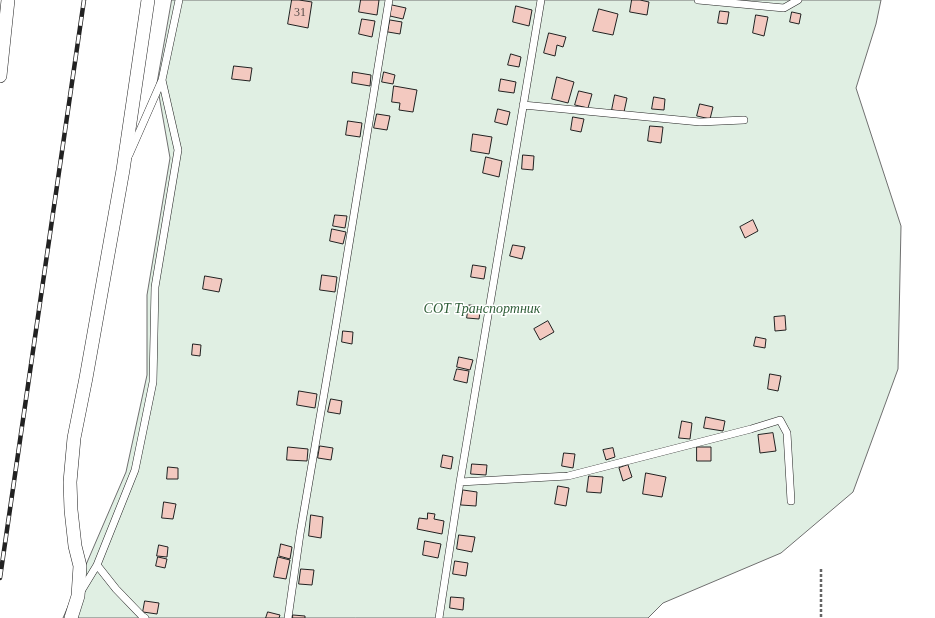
<!DOCTYPE html>
<meta charset="utf-8">
<style>
body{margin:0}
canvas{display:block;background:#fff}
</style>
<canvas width="935" height="618"></canvas>
<script>
const context = document.querySelector('canvas').getContext('2d');
context.lineJoin = 'round';
function paint(path, color) { context.fillStyle = color; context.fill(path, 'evenodd'); }
function trace(path, color, width, dash) { context.strokeStyle = color; context.lineWidth = width; context.lineCap = dash ? 'butt' : 'round'; context.setLineDash(dash || []); context.stroke(path); }
function write(font, color, halo, rows, align = 'center') {
  context.font = font + ' "Times New Roman",serif'; context.lineWidth = 3; context.setLineDash([]); context.textBaseline = 'middle'; context.strokeStyle = halo; context.fillStyle = color; for (const [text, x, y, turn = 0] of rows) {
    context.save(); context.translate(x, y); context.rotate((+turn || 0) * Math.PI / 180); context.textAlign = isNaN(turn) ? turn : align; if (halo) context.strokeText(text, 0, 0); context.fillText(text, 0, 0); context.restore();
  }
}
const green = new Path2D(`
 M 172,0 L 881,0 L 876,24 L 856,88 L 901,226 L 898,369 L 853,492 L 781,553 L 663,603 L 648,618 L 63,618 L 126,472 L 147,375 L 147,295 L 170,158 L 157,84 Z`);
const building = new Path2D(`
 M 292,0 L 299,0 L 312,2 L 308,28 L 288,24 Z
 M 361,0 L 379,0 L 377,15 L 359,12 Z
 M 632,0 L 640,0 L 649,2 L 647,15 L 630,12 Z
 M 392,5 L 406,8 L 403,19 L 390,16 Z
 M 516,6 L 532,10 L 529,26 L 513,22 Z
 M 599,9 L 618,14 L 613,35 L 593,31 Z
 M 720,11 L 729,12 L 727,24 L 718,23 Z
 M 792,12 L 801,14 L 799,24 L 790,22 Z
 M 756,15 L 768,17 L 764,36 L 753,33 Z
 M 362,19 L 375,21 L 372,37 L 359,34 Z
 M 390,20 L 402,22 L 400,34 L 388,32 Z
 M 549,33 L 566,37 L 563,47 L 557,45 L 555,56 L 544,53 Z
 M 511,54 L 521,57 L 519,67 L 508,65 Z
 M 234,66 L 252,68 L 250,81 L 232,79 Z
 M 353,72 L 371,75 L 370,86 L 352,83 Z
 M 384,72 L 395,75 L 393,84 L 382,82 Z
 M 557,77 L 574,82 L 568,103 L 552,99 Z
 M 501,79 L 516,82 L 514,93 L 499,91 Z
 M 394,86 L 417,90 L 413,112 L 399,110 L 400,103 L 392,102 Z
 M 579,91 L 592,94 L 588,108 L 575,105 Z
 M 615,95 L 627,98 L 624,112 L 612,110 Z
 M 654,97 L 665,99 L 664,110 L 652,109 Z
 M 700,104 L 713,107 L 710,119 L 697,116 Z
 M 498,109 L 510,112 L 507,125 L 495,122 Z
 M 377,114 L 390,116 L 387,130 L 374,128 Z
 M 573,117 L 584,119 L 581,132 L 571,130 Z
 M 348,121 L 362,123 L 360,137 L 346,135 Z
 M 650,126 L 663,127 L 661,143 L 648,141 Z
 M 473,134 L 492,137 L 489,154 L 471,151 Z
 M 523,155 L 534,156 L 533,170 L 522,169 Z
 M 486,157 L 502,161 L 499,177 L 483,173 Z
 M 335,215 L 347,216 L 345,228 L 333,226 Z
 M 753,220 L 758,231 L 745,238 L 740,227 Z
 M 332,229 L 346,232 L 343,244 L 330,241 Z
 M 513,245 L 525,247 L 522,259 L 510,256 Z
 M 473,265 L 486,267 L 484,279 L 471,277 Z
 M 322,275 L 337,277 L 335,292 L 320,290 Z
 M 205,276 L 222,279 L 219,292 L 203,289 Z
 M 469,305 L 481,306 L 479,319 L 467,318 Z
 M 785,316 L 786,330 L 775,331 L 774,317 Z
 M 548,321 L 554,332 L 540,340 L 534,329 Z
 M 343,331 L 353,332 L 352,344 L 342,342 Z
 M 756,337 L 766,339 L 765,348 L 754,346 Z
 M 193,344 L 201,345 L 200,356 L 192,355 Z
 M 459,357 L 473,360 L 470,370 L 457,367 Z
 M 457,369 L 469,371 L 467,383 L 454,380 Z
 M 770,374 L 781,376 L 778,391 L 768,389 Z
 M 299,391 L 317,394 L 315,408 L 297,405 Z
 M 331,399 L 342,401 L 340,414 L 328,412 Z
 M 706,417 L 725,421 L 723,431 L 704,428 Z
 M 682,421 L 692,423 L 690,439 L 679,438 Z
 M 773,433 L 776,451 L 760,453 L 758,435 Z
 M 320,446 L 333,448 L 331,460 L 318,458 Z
 M 288,447 L 308,449 L 307,461 L 287,460 Z
 M 697,447 L 711,447 L 711,461 L 697,461 Z
 M 613,448 L 615,457 L 606,460 L 603,450 Z
 M 564,453 L 575,454 L 573,468 L 562,466 Z
 M 443,455 L 453,457 L 451,469 L 441,467 Z
 M 472,464 L 487,465 L 486,475 L 471,474 Z
 M 628,465 L 632,477 L 623,481 L 619,468 Z
 M 168,467 L 178,468 L 178,479 L 167,479 Z
 M 646,473 L 666,477 L 662,497 L 643,494 Z
 M 589,476 L 603,477 L 601,493 L 587,492 Z
 M 558,486 L 569,488 L 566,506 L 555,504 Z
 M 463,490 L 477,492 L 476,506 L 461,505 Z
 M 164,502 L 176,504 L 173,519 L 162,518 Z
 M 428,513 L 435,514 L 434,519 L 444,521 L 442,534 L 417,529 L 419,518 L 427,519 Z
 M 311,515 L 323,517 L 321,538 L 309,536 Z
 M 459,535 L 475,537 L 472,552 L 457,549 Z
 M 425,541 L 441,544 L 438,558 L 423,555 Z
 M 281,544 L 292,547 L 290,559 L 279,556 Z
 M 159,545 L 168,547 L 167,557 L 157,556 Z
 M 158,557 L 167,559 L 165,568 L 156,566 Z
 M 278,557 L 290,560 L 286,579 L 274,577 Z
 M 455,561 L 468,563 L 466,576 L 453,574 Z
 M 301,569 L 314,570 L 312,585 L 299,584 Z
 M 451,597 L 464,598 L 463,610 L 450,608 Z
 M 145,601 L 159,603 L 157,614 L 143,612 Z
 M 268,612 L 280,615 L 279,618 L 266,618 Z
 M 293,615 L 305,616 L 305,618 L 293,618 Z`);
const path = new Path2D(`
 M 821,569 L 821,618`);
const lane = new Path2D(`
 M 698,0 L 784,8 L 798,0
 M 523,105 L 700,122 L 744,120
 M 129,155 L 162,80
 M 460,482 L 568,476 L 751,429 L 780,420 L 787,433 L 791,501
 M 97,565 L 116,589 L 142,616 L 145,618
 M 80,593 L 97,565 L 135,470 L 153,382 L 155,287 L 178,150 L 162,80 L 179,0
 M 288,618 L 300,534 L 336,324 L 389,0
 M 439,618 L 460,482 L 541,0`);
const street = new Path2D(`
 M 0,76 L 8,0
 M 71,618 L 78,596 L 80,566 L 75,546 L 71,510 L 70,482 L 74,438 L 86,378 L 123,170 L 148,0`);
const rail = new Path2D(`
 M 0,578 L 84,0`);
const numberNames = [
 ["31",300,13]
];
const parkNames = [
 ["СОТ Транспортник",482,309]
];
paint(green, '#e0efe3');
trace(green, '#6f6f6f', 1);
paint(building, '#f3c9c0');
trace(building, '#222', 1);
trace(lane, '#222', 8);
trace(street, '#222', 14);
trace(path, '#646464', 2.5, [3, 2]);
trace(lane, '#fff', 7);
trace(street, '#fff', 13);
trace(rail, '#222', 4.5);
trace(rail, '#fff', 3, [9]);
write('12px', '#564c4a', null, numberNames);
write('italic 14px', '#2f5e38', '#fff', parkNames);
</script>
